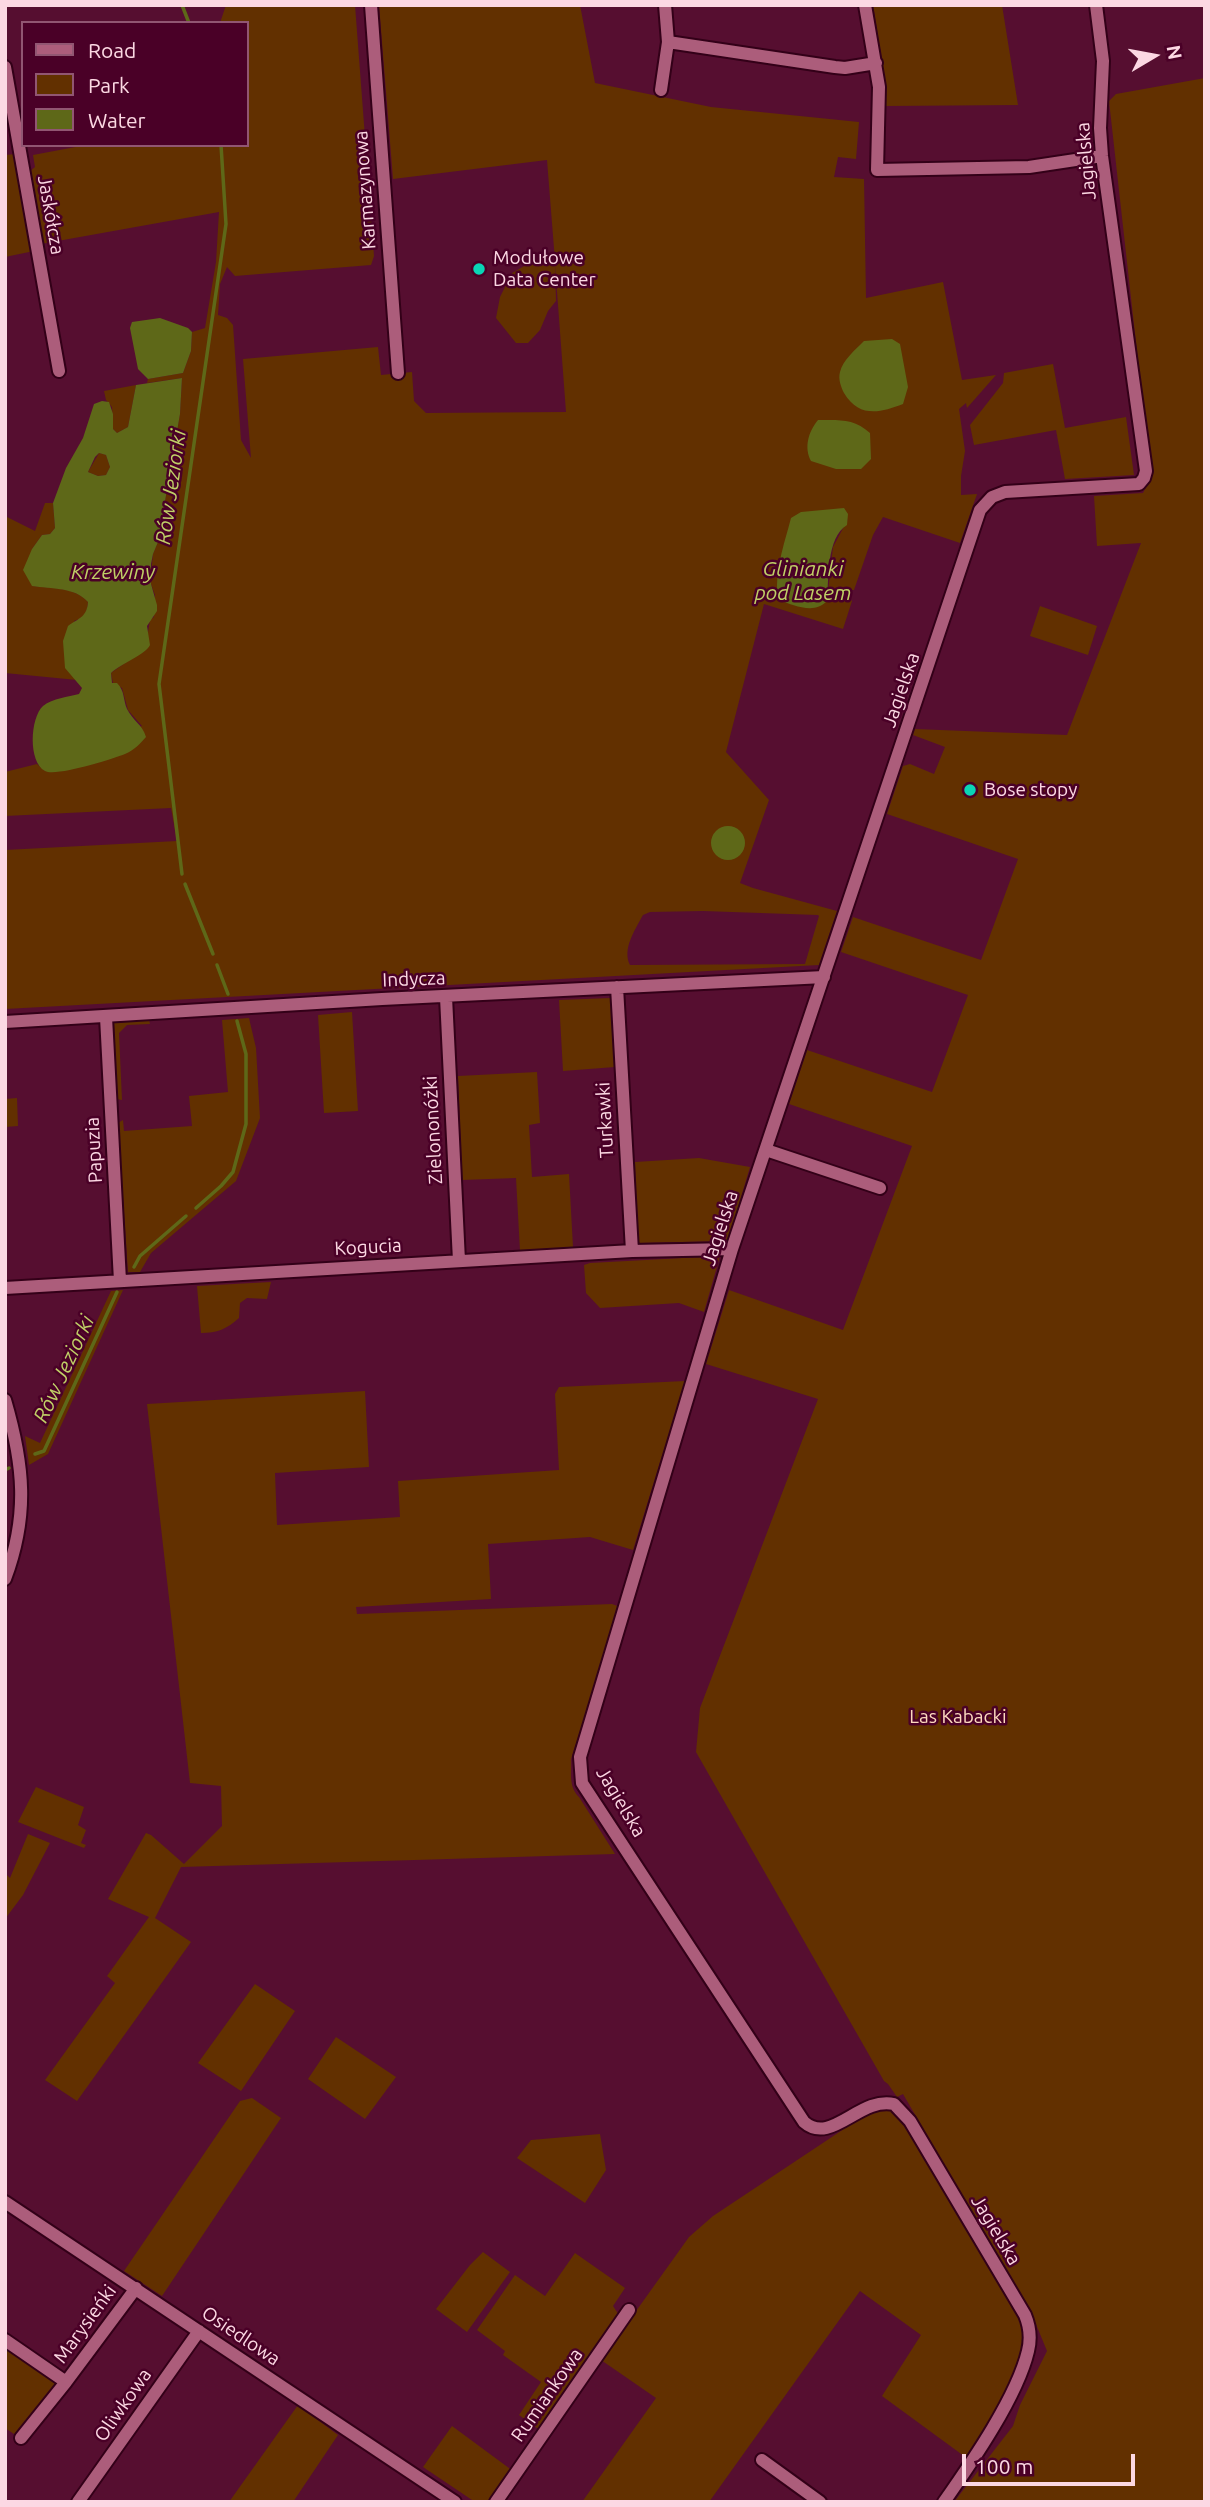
<!DOCTYPE html>
<meta charset="utf-8">
<style>
body{margin:0}
#map{position:relative;width:1210px;height:2507px;overflow:hidden;background:#560e30;font-family:Ubuntu,sans-serif}
canvas{display:block}
.frame{position:absolute;inset:0;border:7px solid #fcd8e3;pointer-events:none}
.legend{position:absolute;left:21px;top:21px;width:228px;height:126px;box-sizing:border-box;background:#4a0027;border:2px solid #915672;margin:0;padding:9px 12px;list-style:none;font-size:21px;color:#fcd8e3}
.legend li{display:flex;align-items:center;gap:14px;height:35px}
.legend b{width:35px;border:2px solid #915672}
.north{position:absolute;left:1119px;top:21px;width:70px;height:70px;-webkit-text-stroke:5px #4a0027;paint-order:stroke;rotate:80deg;font-size:19px;font-weight:700;line-height:28px;text-align:center;color:#fcd8e3}
.north::after{content:'';display:block;margin:auto;width:24px;height:32px;background:#fcd8e3;clip-path:polygon(50% 0,100% 100%,50% 72%,0 100%)}
.scale{position:absolute;left:962px;top:2454px;width:173px;height:32px;box-sizing:border-box;border:4px solid #fcd8e3;border-top:0;padding-left:9px;font-size:21px;line-height:24px;white-space:nowrap;color:#fcd8e3;-webkit-text-stroke:5px #4a0027;paint-order:stroke}
</style>
<div id="map">
<canvas width="1210" height="2507"></canvas>
<div class="frame"></div>
<ul class="legend">
<li><b style="height:9px;background:#ac5d7b"></b>Road</li>
<li><b style="height:19px;background:#623000"></b>Park</li>
<li><b style="height:19px;background:#5e6818"></b>Water</li>
</ul>
<div class="north">N</div>
<div class="scale">100 m</div>
</div>
<script>
const context = document.querySelector('canvas').getContext('2d');
context.lineJoin = 'round';
function paint(path, color) { context.fillStyle = color; context.fill(path, 'evenodd'); }
function trace(path, color, width, dash) { context.strokeStyle = color; context.lineWidth = width; context.lineCap = dash ? 'butt' : 'round'; context.setLineDash(dash || []); context.stroke(path); }
function write(font, color, halo, rows, align = 'center') {
  context.font = font + ' Ubuntu,sans-serif'; context.lineWidth = 5; context.setLineDash([]); context.textBaseline = 'middle'; context.strokeStyle = halo; context.fillStyle = color; for (const [text, x, y, turn = 0] of rows) {
    context.save(); context.translate(x, y); context.rotate((+turn || 0) * Math.PI / 180); context.textAlign = isNaN(turn) ? turn : align; if (halo) context.strokeText(text, 0, 0); context.fillText(text, 0, 0); context.restore();
  }
}
const green = new Path2D(`
 M 226,5 L 355,5 L 374,256 L 371,265 L 235,276 L 227,267 L 220,284 L 218,315 L 227,318 L 233,325 L 241,440 L 251,458 L 243,359 L 378,347 L 381,375 L 412,372 L 414,401 L 426,413 L 566,412 L 555,265 L 556,301 L 548,311 L 540,330 L 528,343 L 516,343 L 496,318 L 500,297 L 512,273 L 538,258 L 555,261 L 547,160 L 393,179 L 379,5 L 580,5 L 595,83 L 711,107 L 859,122 L 856,159 L 838,157 L 834,177 L 864,179 L 866,298 L 943,282 L 962,380 L 996,375 L 967,408 L 966,403 L 959,409 L 965,451 L 961,476 L 961,495 L 977,494 L 960,543 L 883,517 L 873,535 L 854,590 L 852,590 L 849,598 L 852,601 L 843,629 L 764,604 L 726,752 L 769,800 L 740,883 L 753,888 L 837,911 L 819,965 L 5,1009 L 5,850 L 177,841 L 171,808 L 5,816 L 5,772 L 37,764 L 45,771 L 142,726 L 128,710 L 122,688 L 113,683 L 111,673 L 136,655 L 148,632 L 150,620 L 154,617 L 155,595 L 151,584 L 151,575 L 153,554 L 158,542 L 180,414 L 182,378 L 147,383 L 148,379 L 183,373 L 191,351 L 192,332 L 205,328 L 216,262 L 219,212 L 41,244 L 29,172 L 35,167 L 33,155 L 86,145 L 247,145 L 247,23 L 220,23 ZM 848,519 L 833,547 L 827,601 L 779,600 ZM 703,911 L 818,915 L 819,916 L 805,964 L 630,965 C 622,949 635,930 643,915 L 650,912 Z
 M 873,5 L 1002,5 L 1018,105 L 886,106 L 885,80 Z
 M 1205,78 L 1205,2502 L 954,2502 L 1013,2426 L 1020,2405 L 1047,2351 L 1033,2317 L 903,2094 L 897,2097 L 888,2084 L 884,2081 L 696,1752 L 700,1708 L 818,1399 L 706,1364 L 729,1290 L 843,1330 L 912,1146 L 789,1104 L 807,1050 L 932,1092 L 968,995 L 841,952 L 853,917 L 981,960 L 1018,859 L 887,814 L 903,766 L 910,764 L 934,774 L 945,747 L 913,735 L 915,729 L 1067,735 L 1141,543 L 1097,546 L 1094,496 L 1143,493 L 1151,477 L 1109,101 L 1116,94 Z
 M 16,154 L 34,251 L 5,257 L 5,155 Z
 M 1053,364 L 1065,428 L 1126,417 L 1134,475 L 1065,479 L 1056,430 L 974,445 L 970,425 L 1003,383 L 1004,373 Z
 M 136,385 L 128,427 L 117,433 L 113,429 L 112,407 L 106,400 L 104,391 Z
 M 99,453 L 106,455 L 110,467 L 106,475 L 98,476 L 88,472 Z
 M 45,503 L 53,503 L 55,528 L 50,534 L 42,535 L 32,549 L 32,586 C 51,588 75,587 88,602 C 87,613 85,617 74,621 L 77,680 L 5,673 L 5,516 L 35,531 Z
 M 1040,606 L 1097,626 L 1088,655 L 1030,636 Z
 M 611,998 L 615,1067 L 563,1071 L 559,1000 Z
 M 352,1012 L 358,1111 L 324,1113 L 318,1015 Z
 M 249,1018 L 256,1048 L 260,1118 L 236,1181 L 151,1253 L 140,1272 L 128,1272 L 118,1123 L 123,1120 L 124,1131 L 192,1126 L 189,1096 L 228,1092 L 222,1020 Z
 M 149,1020 L 150,1024 L 127,1025 L 119,1033 L 122,1100 L 116,1099 L 114,1023 Z
 M 537,1072 L 540,1123 L 529,1125 L 532,1177 L 569,1174 L 573,1247 L 520,1251 L 516,1178 L 462,1180 L 458,1076 Z
 M 17,1098 L 18,1126 L 5,1127 L 5,1099 Z
 M 699,1158 L 750,1167 L 728,1241 L 637,1243 L 635,1162 Z
 M 720,1256 L 704,1312 L 679,1303 L 600,1308 L 586,1293 L 584,1265 L 590,1263 Z
 M 271,1282 L 267,1299 L 247,1298 L 240,1303 L 239,1318 C 227,1329 217,1333 201,1333 L 197,1286 Z
 M 123,1290 L 48,1454 L 29,1465 L 25,1436 L 40,1443 L 111,1291 Z
 M 685,1381 L 633,1550 L 590,1537 L 488,1544 L 491,1599 L 356,1607 L 357,1614 L 612,1604 L 620,1607 L 571,1759 C 572,1773 568,1786 579,1797 L 615,1854 L 181,1867 L 155,1918 L 191,1942 L 77,2101 L 45,2080 L 115,1983 L 107,1976 L 149,1917 L 108,1899 L 146,1833 L 151,1835 L 184,1864 L 222,1826 L 221,1786 L 190,1783 L 147,1404 L 365,1391 L 369,1467 L 275,1473 L 277,1525 L 400,1517 L 398,1481 L 559,1470 L 555,1394 L 559,1387 Z
 M 36,1787 L 84,1807 L 78,1825 L 86,1830 L 81,1843 L 86,1845 L 84,1848 L 18,1822 Z
 M 28,1834 L 50,1843 L 23,1895 L 5,1919 L 5,1873 L 10,1878 Z
 M 255,1984 L 295,2011 L 241,2091 L 198,2063 Z
 M 336,2037 L 396,2077 L 365,2119 L 308,2079 Z
 M 252,2098 L 281,2118 L 162,2296 L 124,2271 L 240,2101 Z
 M 880,2105 L 894,2110 L 902,2118 L 1024,2326 C 1028,2350 1016,2372 1004,2392 L 1006,2395 L 968,2459 L 882,2396 L 921,2335 L 860,2291 L 709,2502 L 582,2502 L 656,2398 L 601,2360 L 689,2237 L 713,2216 Z
 M 600,2134 L 606,2170 L 585,2203 L 517,2158 L 531,2140 Z
 M 483,2252 L 510,2272 L 467,2332 L 436,2309 L 470,2265 Z
 M 575,2253 L 625,2288 L 613,2306 L 621,2318 L 541,2431 L 519,2415 L 541,2382 L 503,2355 L 505,2351 L 477,2330 L 515,2275 L 545,2296 Z
 M 9,2348 L 56,2381 L 57,2385 L 17,2436 L 5,2428 L 5,2354 Z
 M 298,2405 L 338,2435 L 293,2502 L 229,2502 Z
 M 452,2426 L 513,2471 L 491,2502 L 475,2502 L 423,2467 Z`);
const water = new Path2D(`
 M 160,318 L 188,328 L 192,332 L 191,351 L 183,373 L 148,379 L 138,369 L 130,328 L 132,322 Z
 M 892,339 L 900,344 L 908,387 L 903,404 C 880,413 859,418 844,393 C 841,387 838,379 840,372 C 843,360 855,350 864,341 Z
 M 182,378 L 180,414 L 158,542 L 153,554 L 151,564 L 151,584 L 157,605 L 157,611 L 147,626 L 150,645 C 146,654 121,664 111,673 L 112,683 L 117,683 C 125,691 123,700 127,709 C 133,721 142,724 146,737 C 140,744 134,750 125,754 C 112,759 56,777 45,771 C 28,762 30,718 43,706 C 53,698 68,697 79,694 L 82,688 L 65,668 L 63,641 L 68,626 C 79,618 87,617 88,602 C 75,587 51,589 32,586 L 23,570 L 32,549 L 42,535 L 50,534 L 55,528 L 53,503 L 66,468 L 83,438 L 94,404 L 102,401 L 109,402 L 113,414 L 113,429 L 117,433 L 128,427 L 136,385 ZM 99,453 L 106,455 L 110,467 L 106,475 L 98,476 L 88,472 L 95,457 Z
 M 818,420 C 838,420 854,418 870,433 L 871,459 L 861,469 L 836,469 L 811,461 C 804,448 808,432 818,420 Z
 M 844,508 L 848,514 L 847,525 C 826,538 829,579 827,601 C 814,615 794,605 778,600 C 774,572 784,545 791,518 L 801,512 Z
 M711 843a17 17 0 1 1 34 0a17 17 0 1 1-34 0Z`);
const stream = new Path2D(`
 M 182,5 L 189,23
 M 182,874 L 159,684 L 226,224 L 221,145
 M 185,884 L 213,954
 M 217,965 L 228,994
 M 196,1208 L 221,1186 L 233,1172 L 246,1124 L 246,1054 L 237,1021
 M 134,1267 L 140,1256 L 186,1216
 M 35,1454 L 44,1451 L 117,1292
 M 5,1470 L 9,1468`);
const minor = new Path2D(`
 M 371,5 L 398,373
 M 865,5 L 879,87 L 877,170 L 1029,167 L 1102,156
 M 668,42 L 835,67 L 845,68 L 876,63
 M 5,67 L 59,371
 M 661,90 L 668,42 L 665,5
 M 617,987 L 632,1251
 M 446,997 L 459,1261
 M 106,1017 L 120,1281
 M 5,1022 L 382,999 L 824,977
 M 766,1150 L 880,1188
 M 5,1288 L 632,1251 L 732,1249
 M 5,1400 C 24,1465 29,1515 5,1579
 M 5,2202 L 455,2502
 M 5,2340 L 66,2382
 M 21,2438 L 66,2382 L 136,2288
 M 762,2460 L 820,2502
 M 78,2502 L 199,2331
 M 496,2502 L 629,2310
 M 944,2502 C 972,2462 1017,2397 1028,2351 C 1031,2339 1030,2327 1025,2315 L 910,2121 L 894,2104 C 860,2096 831,2146 804,2122 L 582,1783 L 580,1757 L 732,1249 L 980,510 L 992,497 L 1005,492 L 1139,484 L 1144,478 L 1146,471 L 1102,156 L 1100,128 L 1103,61 L 1096,5`);
const markers = [
 [479,269,7,"#0ad5b5"],
 [970,790,7,"#0ad5b5"]
];
const streetNames = [
 ["Jagielska",1086,161,-95],
 ["Karmazynowa",365,190,-94],
 ["Jaskółcza",51,215,80],
 ["Jagielska",901,690,-71],
 ["Indycza",414,979,-2],
 ["Turkawki",605,1120,-93],
 ["Zielononóżki",433,1130,-93],
 ["Papuzia",94,1150,-93],
 ["Jagielska",720,1228,-72],
 ["Kogucia",368,1247,-3],
 ["Jagielska",621,1802,59],
 ["Jagielska",996,2230,59],
 ["Marysieńki",85,2324,-54],
 ["Osiedlowa",241,2336,34],
 ["Rumiankowa",547,2395,-55],
 ["Oliwkowa",123,2405,-55]
];
const poiNames = [
 ["Modułowe",493,258],
 ["Data Center",493,280],
 ["Bose stopy",984,790]
];
const parkNames = [
 ["Las Kabacki",958,1717]
];
const waterNames = [
 ["Rów Jeziorki",171,487,-82],
 ["Glinianki",803,569],
 ["pod Lasem",803,593],
 ["Krzewiny",113,572],
 ["Rów Jeziorki",64,1369,-65]
];
paint(green, '#623000');
paint(water, '#5e6818');
trace(stream, '#5e6818', 3.5);
trace(minor, '#330018', 16);
trace(minor, '#ac5d7b', 12);
for (const [x, y, r, color] of markers) { const dot = new Path2D(); dot.arc(x, y, r, 0, 2 * Math.PI); context.fillStyle = color; context.fill(dot); trace(dot, '#4a0027', 2.5); }
write('19px', '#fcd8e3', '#4a0027', streetNames);
write('19px', '#fcd8e3', '#4a0027', poiNames, 'left');
write('19px', '#fdd9bf', '#4a0027', parkNames);
write('italic 21px', '#c0d067', '#4a0027', waterNames);
</script>
